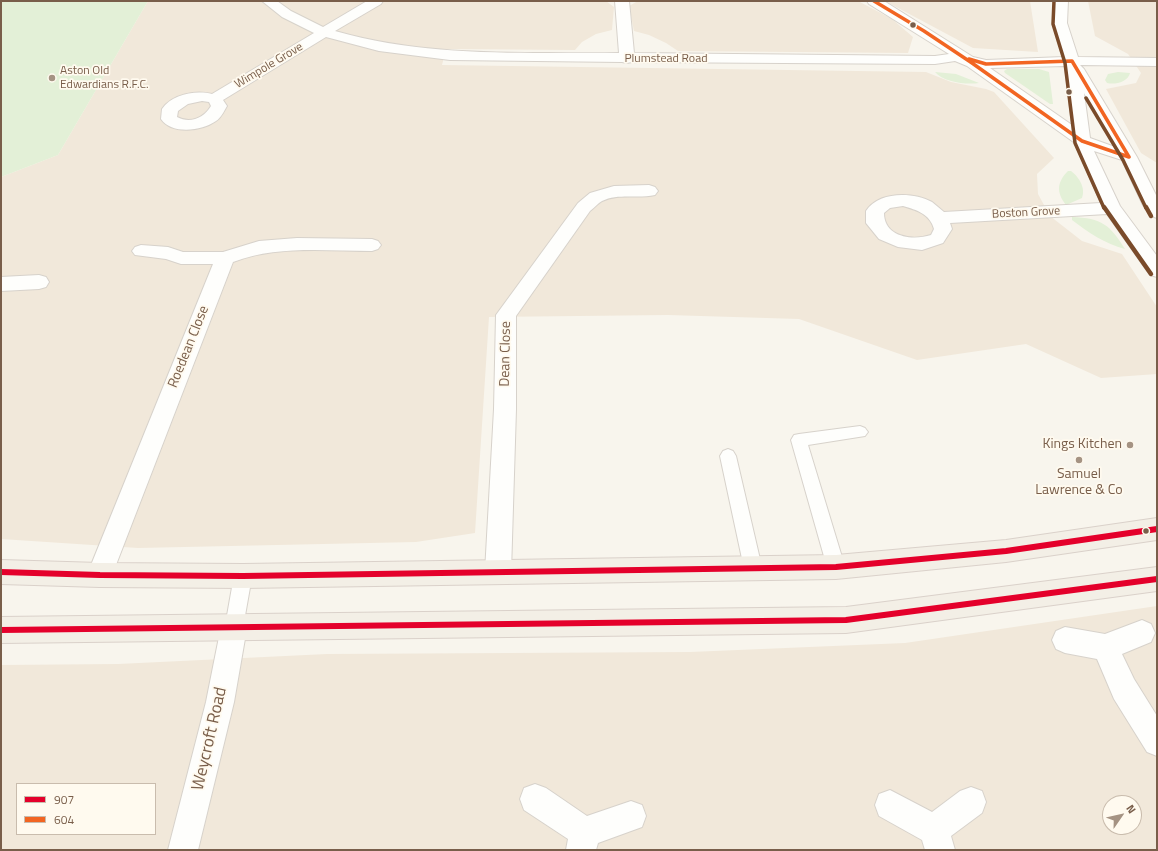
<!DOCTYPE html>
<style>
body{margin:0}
#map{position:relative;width:1158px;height:851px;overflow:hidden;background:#f8f5ed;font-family:"Titillium Web",sans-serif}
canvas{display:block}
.frame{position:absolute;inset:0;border:2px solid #795e4a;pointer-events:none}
.legend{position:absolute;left:16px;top:783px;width:140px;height:52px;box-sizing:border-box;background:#fffaef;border:1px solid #c9bcad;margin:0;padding:5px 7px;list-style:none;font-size:12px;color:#795e4a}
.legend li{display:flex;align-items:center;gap:8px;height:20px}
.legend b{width:20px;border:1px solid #c9bcad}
.north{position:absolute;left:1102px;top:795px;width:40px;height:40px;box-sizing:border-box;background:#fffaef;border:1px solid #c9bcad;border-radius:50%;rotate:56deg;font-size:11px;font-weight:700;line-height:16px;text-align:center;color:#795e4a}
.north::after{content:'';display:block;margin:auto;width:14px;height:18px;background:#a59383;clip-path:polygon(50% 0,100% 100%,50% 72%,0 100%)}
</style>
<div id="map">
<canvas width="1158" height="851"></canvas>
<div class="frame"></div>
<ul class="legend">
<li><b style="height:5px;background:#e4002b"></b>907</li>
<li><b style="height:5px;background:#f26522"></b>604</li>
</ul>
<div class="north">N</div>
</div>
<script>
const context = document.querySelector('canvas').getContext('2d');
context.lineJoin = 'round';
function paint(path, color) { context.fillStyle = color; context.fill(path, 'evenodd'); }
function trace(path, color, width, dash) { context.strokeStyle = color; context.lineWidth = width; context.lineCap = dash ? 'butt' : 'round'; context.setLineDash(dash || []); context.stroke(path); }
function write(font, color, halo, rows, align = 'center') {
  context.font = font + ' "Titillium Web",sans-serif'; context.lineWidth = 3.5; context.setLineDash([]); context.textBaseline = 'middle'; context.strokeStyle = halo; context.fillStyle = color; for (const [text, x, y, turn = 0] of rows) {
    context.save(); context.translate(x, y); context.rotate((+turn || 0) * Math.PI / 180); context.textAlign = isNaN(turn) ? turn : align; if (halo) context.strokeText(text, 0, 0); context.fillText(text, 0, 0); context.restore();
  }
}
const residential = new Path2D(`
 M 148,1 L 606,1 L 614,7 L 612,30 L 596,34 L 582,42 L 575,50 L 446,49 L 442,65 L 926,72 L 951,82 L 986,89 L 994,92 L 1054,158 L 1037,174 L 1038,194 L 1050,216 L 1082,241 L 1122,254 L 1157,307 L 1157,374 L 1101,378 L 1026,344 L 917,360 L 799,319 L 668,315 L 489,317 L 475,533 L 416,542 L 138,548 L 1,539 L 1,177 L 58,155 Z
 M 638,1 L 858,1 L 892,19 L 913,37 L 908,53 L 678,51 L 666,43 L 649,35 L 634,31 L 629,6 Z
 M 885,1 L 1030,1 L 1038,52 L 973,48 Z
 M 1088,1 L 1157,1 L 1157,163 L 1141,153 L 1106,89 L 1136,83 L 1141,73 L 1128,54 L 1095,36 Z
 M 1157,606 L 1157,850 L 1,850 L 1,665 L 118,664 L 327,654 L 690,652 L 905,643 ZM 17,784 L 155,784 L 155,834 L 17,834 ZM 1110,803 L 1134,803 L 1134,827 L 1110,827 Z`);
const green = new Path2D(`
 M 1,1 L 148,1 L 58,155 L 1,177 Z
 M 1007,69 L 1039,69 L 1049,72 L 1053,104 L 1050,104 L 1005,73 L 1004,71 Z
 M 935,72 L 956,74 L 979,83 C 966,85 943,82 935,72 Z
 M 1118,72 L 1130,73 C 1128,82 1115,85 1107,83 L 1105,80 L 1108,74 Z
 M 1068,171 L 1071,171 C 1079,177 1086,188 1082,198 L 1066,205 C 1056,192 1057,182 1068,171 Z
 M 1072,217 C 1102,218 1110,225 1125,249 C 1105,244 1088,232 1072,220 Z`);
const service = new Path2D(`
 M 860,426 L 865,428 L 868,432 L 865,436 L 808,445 L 845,567 L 842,573 L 836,575 L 830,573 L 827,567 L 791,440 L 794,435 L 799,434 Z
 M 728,449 L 733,451 L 736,456 L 762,568 L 759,574 L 753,576 L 747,574 L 744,568 L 720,456 L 723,451 Z
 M 243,568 L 249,570 L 252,576 L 243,627 L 240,633 L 234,636 L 228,633 L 225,627 L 234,576 L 237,570 Z`);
const minor = new Path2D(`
 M 262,1 L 277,1 L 291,11 L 323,27 L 367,1 L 383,1 L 381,4 L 335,31 C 429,58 523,52 619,53 L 615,1 L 629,1 L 634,53 L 935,56 L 949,54 L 869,4 L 867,1 L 884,1 L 973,57 L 986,60 L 1064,57 L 1053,23 L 1054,1 L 1068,1 L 1067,23 L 1078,57 L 1157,58 L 1157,66 L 1080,65 L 1084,69 L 1137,157 L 1157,197 L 1157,218 L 1151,216 L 1143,205 L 1122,160 L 1094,151 L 1120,206 L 1157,256 L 1157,277 L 1150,275 L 1107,214 L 950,223 L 952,229 L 943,243 L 922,250 L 898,247 L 879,239 L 866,223 L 866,211 C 879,191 913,192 932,202 C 936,205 940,209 944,212 L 1101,203 L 1075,143 L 967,66 L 955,61 L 935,64 L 632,62 L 627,63 L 622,62 L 450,60 L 379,51 L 326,37 L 223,100 L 227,106 C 224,111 221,118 216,121 C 202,131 172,135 161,119 L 162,109 C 172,94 196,90 212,94 L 314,33 L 282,17 ZM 1065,66 L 1072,125 L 990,68 ZM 1084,93 L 1115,147 L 1090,138 ZM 202,101 L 209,102 L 211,106 C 204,118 190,124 177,117 L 178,111 L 188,104 ZM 903,206 C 917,210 930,214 934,229 L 931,235 C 912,241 884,237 884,213 L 890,208 Z
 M 649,185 L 655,187 L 658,191 L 655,195 C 638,199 618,193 602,201 C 598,203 594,208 590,211 L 516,316 L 516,409 L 511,572 L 507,580 L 498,584 L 489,580 L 485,572 L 494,409 L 496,315 L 578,203 L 590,193 L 614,186 Z
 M 297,238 L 372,239 L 378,241 L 381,245 L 378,249 L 372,251 C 326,251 277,245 233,262 L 109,583 L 100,587 L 91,583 L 87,575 L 213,264 L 181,264 L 166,259 L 135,255 L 132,251 L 135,247 L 141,245 L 168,247 L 183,252 L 223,252 L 259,241 Z
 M 39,275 L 46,277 L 49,282 L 46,287 L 39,289 L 1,291 L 1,277 Z
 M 234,614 L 243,618 L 247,627 L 234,702 L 198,850 L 168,850 L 206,702 L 221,627 L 225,618 Z
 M 1142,620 L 1151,624 L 1155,633 L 1151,642 L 1122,654 L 1134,679 L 1157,716 L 1157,756 L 1147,752 L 1114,699 L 1097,659 L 1065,653 L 1056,649 L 1052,640 L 1056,631 L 1065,627 L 1105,634 Z
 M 535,784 L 546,788 L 587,816 L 631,801 L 642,805 L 646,816 L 642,827 L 598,843 L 596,850 L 566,850 L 568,839 L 524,810 L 520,799 L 524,788 Z
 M 971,787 L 982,791 L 986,802 L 982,813 L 951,836 L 955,850 L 925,850 L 922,840 L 879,816 L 875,805 L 879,794 L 890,790 L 932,812 L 960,791 Z`);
const primary = new Path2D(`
 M 1157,518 L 1157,540 L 1006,562 L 836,579 L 243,588 L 100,587 L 1,584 L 1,560 L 100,563 L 243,564 L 836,555 L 1006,540 Z
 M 1157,567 L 1157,591 L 846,633 L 1,643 L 1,617 L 846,607 Z`);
const bus1 = new Path2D(`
 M 1,572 L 100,575 L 243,576 L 836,567 L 1006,551 L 1157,529
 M 1,630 L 846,620 L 1157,579`);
const bus2 = new Path2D(`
 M 874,1 L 924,31 L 972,63 L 1082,141 L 1129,157
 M 969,59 L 986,64 L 1072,61 L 1129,157`);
const bus3Far1 = new Path2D(`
 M 1054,1 L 1053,24 L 1065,63 L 1075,143 L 1104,208
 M 1086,98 L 1123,160 L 1146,208`);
const bus3 = new Path2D(`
 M 1104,207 L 1151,274
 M 1146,207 L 1151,216`);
const markers = [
 [913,25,3.5,"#795e4a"],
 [52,78,4,"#a59383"],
 [1069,92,3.5,"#795e4a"],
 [1130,445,4,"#a59383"],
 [1079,460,4,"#a59383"],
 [1146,531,3.5,"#795e4a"]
];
const farStreetnames = [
 ["Plumstead Road",666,59],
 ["Wimpole Grove",269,66,-31],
 ["Boston Grove",1026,213,-3]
];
const farPoinames = [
 ["Aston Old",60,71],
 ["Edwardians R.F.C.",60,85]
];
const streetNames = [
 ["Roedean Close",189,347,-68],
 ["Dean Close",506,354,-89]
];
const poiNames = [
 ["Kings Kitchen",1122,445],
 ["Samuel",1079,475,"center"],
 ["Lawrence & Co",1079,491,"center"]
];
const nearStreetnames = [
 ["Weycroft Road",210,739,-77]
];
paint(residential, '#f1e8da');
paint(green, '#e3f0d7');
trace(service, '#d7d2cb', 2);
trace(minor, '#d7d2cb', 2);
trace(primary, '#dad1ca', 2);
paint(service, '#fefefc');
paint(minor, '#fefefc');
paint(primary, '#f3efe6');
trace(bus1, '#e4002b', 6);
trace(bus2, '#f26522', 3.5);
trace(bus3Far1, '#7a4b2a', 3.5);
trace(bus3, '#7a4b2a', 4.5);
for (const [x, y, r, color] of markers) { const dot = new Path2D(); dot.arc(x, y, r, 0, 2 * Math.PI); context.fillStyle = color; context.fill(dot); trace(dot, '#fffaef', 1.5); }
write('12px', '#795e4a', '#fffaef', farStreetnames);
write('12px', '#795e4a', '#fffaef', farPoinames, 'left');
write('14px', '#795e4a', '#fffaef', streetNames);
write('14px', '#795e4a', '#fffaef', poiNames, 'right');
write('17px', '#795e4a', '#fffaef', nearStreetnames);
</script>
